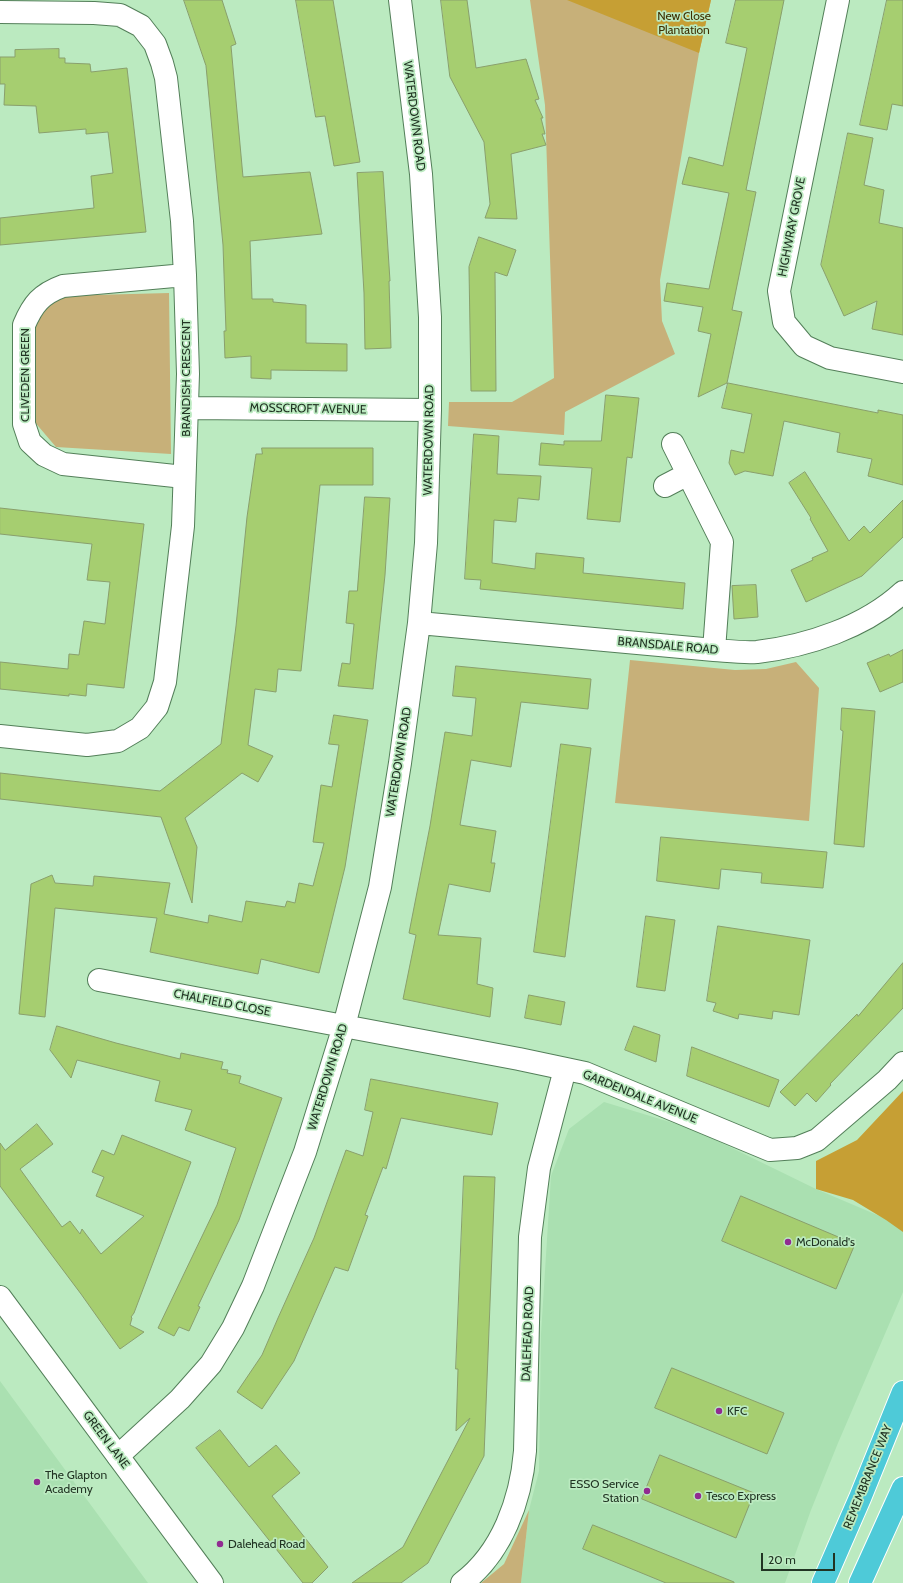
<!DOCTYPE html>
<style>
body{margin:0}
#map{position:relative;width:903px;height:1583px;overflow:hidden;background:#bbeac0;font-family:Cabin,sans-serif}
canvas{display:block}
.scale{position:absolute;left:761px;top:1553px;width:74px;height:18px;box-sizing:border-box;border:2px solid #213423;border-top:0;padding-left:5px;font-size:12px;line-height:14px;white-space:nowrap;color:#213423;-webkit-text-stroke:3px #bbeac0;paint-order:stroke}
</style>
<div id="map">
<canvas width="903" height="1583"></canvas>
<div class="scale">20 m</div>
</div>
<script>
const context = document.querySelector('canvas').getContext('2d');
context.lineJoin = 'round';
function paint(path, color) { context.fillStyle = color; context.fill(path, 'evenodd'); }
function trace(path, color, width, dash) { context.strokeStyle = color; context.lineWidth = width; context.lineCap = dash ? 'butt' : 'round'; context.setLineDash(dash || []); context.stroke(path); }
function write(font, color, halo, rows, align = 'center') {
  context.font = font + ' Cabin,sans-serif'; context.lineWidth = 3.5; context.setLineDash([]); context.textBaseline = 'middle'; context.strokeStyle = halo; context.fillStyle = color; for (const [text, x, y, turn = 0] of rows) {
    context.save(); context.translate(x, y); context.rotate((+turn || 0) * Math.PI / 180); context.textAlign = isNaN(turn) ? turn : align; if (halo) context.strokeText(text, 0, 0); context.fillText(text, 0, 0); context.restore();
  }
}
const built = new Path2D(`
 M 604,1102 L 693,1129 L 816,1189 L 903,1226 L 903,1292 L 838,1443 L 811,1510 L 785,1583 L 521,1583 L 529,1510 L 539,1471 L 541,1334 L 551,1176 L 569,1129 Z
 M 0,1381 L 148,1583 L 0,1583 Z`);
const green = new Path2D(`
 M 530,0 L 711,0 L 699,53 L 660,280 L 662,321 L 675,354 L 565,412 L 564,435 L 448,426 L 449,402 L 512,402 L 554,378 L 545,105 Z
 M 169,293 L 171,454 L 56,447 L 33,420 L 30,317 L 56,296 Z
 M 630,660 L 735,670 L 766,669 L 796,662 L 819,688 L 809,821 L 615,803 Z
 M 529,1510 L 521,1583 L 481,1583 L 504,1564 Z`);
const forest = new Path2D(`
 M 567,0 L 711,0 L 699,53 Z
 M 903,1091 L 903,1232 L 886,1220 L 853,1200 L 816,1189 L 816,1161 L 857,1140 Z`);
const building = new Path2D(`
 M 184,0 L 222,0 L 236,44 L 231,46 L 243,177 L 310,172 L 322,234 L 250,241 L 252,299 L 273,299 L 273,302 L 306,305 L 306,343 L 347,344 L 347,371 L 271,370 L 271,379 L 251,378 L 251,356 L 225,358 L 224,331 L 226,331 L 223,245 L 206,66 Z
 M 296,0 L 333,0 L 360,162 L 334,166 L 325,116 L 316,117 Z
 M 441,0 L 467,0 L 476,68 L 526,59 L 539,99 L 535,100 L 543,118 L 541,118 L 545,134 L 542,134 L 546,145 L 511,154 L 517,219 L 485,218 L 490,204 L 484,142 L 450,77 Z
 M 736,0 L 784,0 L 746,190 L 756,192 L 732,310 L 742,312 L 727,383 L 698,397 L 711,334 L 698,331 L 703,307 L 664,301 L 667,283 L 709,289 L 729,193 L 682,184 L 689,157 L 723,166 L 747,48 L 726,43 Z
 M 887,0 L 903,0 L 903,106 L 892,104 L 887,130 L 860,125 Z
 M 59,49 L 59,58 L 65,58 L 65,63 L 90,64 L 91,72 L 127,68 L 146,232 L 0,245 L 0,218 L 94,208 L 91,176 L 113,173 L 108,132 L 86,134 L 86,129 L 39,133 L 36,106 L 4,105 L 5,84 L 0,84 L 0,57 L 15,57 L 15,50 Z
 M 848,133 L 873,138 L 864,185 L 884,190 L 879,223 L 903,228 L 903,335 L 872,329 L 877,301 L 844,316 L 821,265 Z
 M 383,172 L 390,281 L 389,281 L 391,348 L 365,349 L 364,293 L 357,173 Z
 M 479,237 L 516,250 L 507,276 L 495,272 L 496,391 L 471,391 L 469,267 Z
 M 728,383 L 878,413 L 878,410 L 903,415 L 903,485 L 868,476 L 872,459 L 837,452 L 840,433 L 784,421 L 773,476 L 745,471 L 735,475 L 729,463 L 731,450 L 744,453 L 752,414 L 722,408 Z
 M 606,395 L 639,398 L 632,458 L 627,457 L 620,522 L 587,519 L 592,468 L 539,465 L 541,443 L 564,445 L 564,441 L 601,441 Z
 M 474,434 L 499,436 L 497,474 L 541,476 L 539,500 L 518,498 L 516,522 L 494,520 L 492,563 L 535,569 L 536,553 L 584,558 L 583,573 L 685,583 L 683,609 L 480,589 L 481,580 L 465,579 Z
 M 262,448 L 373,448 L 373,485 L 320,485 L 301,671 L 278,669 L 276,692 L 255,689 L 248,745 L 273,756 L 258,782 L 242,773 L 185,818 L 197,847 L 192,903 L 161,817 L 0,799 L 0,773 L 160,791 L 221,744 L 236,626 L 247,517 L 256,454 L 262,454 Z
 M 805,472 L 849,541 L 864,526 L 870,533 L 903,500 L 903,537 L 862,576 L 806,602 L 791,570 L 813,560 L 812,558 L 828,551 L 810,519 L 811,518 L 789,483 Z
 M 365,497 L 390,498 L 385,575 L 373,689 L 338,686 L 342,663 L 350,664 L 354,624 L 346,623 L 349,591 L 357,591 Z
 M 0,508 L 144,524 L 124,688 L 87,684 L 86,696 L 69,694 L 69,696 L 0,689 L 0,662 L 68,669 L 69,654 L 79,655 L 84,621 L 105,624 L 110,582 L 87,580 L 92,544 L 0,534 Z
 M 756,585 L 758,617 L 734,619 L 732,586 Z
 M 903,650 L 903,682 L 880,692 L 867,663 L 889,654 L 890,656 Z
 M 456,666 L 591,679 L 588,709 L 521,702 L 511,767 L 471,760 L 460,825 L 496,831 L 491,863 L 495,863 L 490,892 L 449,884 L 438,935 L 481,938 L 477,984 L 493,988 L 490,1017 L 403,999 L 416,935 L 409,933 L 430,826 L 445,732 L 472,736 L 476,698 L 453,696 Z
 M 842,708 L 875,711 L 864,847 L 834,844 L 843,731 L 841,730 Z
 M 334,715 L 368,720 L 345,867 L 319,973 L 261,959 L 258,974 L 150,952 L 157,918 L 55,908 L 45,1017 L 19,1014 L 31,884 L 52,875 L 55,883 L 93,886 L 94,876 L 170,883 L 164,914 L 208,923 L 209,915 L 242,922 L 246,901 L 285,907 L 287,901 L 295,903 L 299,883 L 313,886 L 324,843 L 313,842 L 321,785 L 332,787 L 339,745 L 329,744 Z
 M 561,744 L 591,748 L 565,957 L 534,952 Z
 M 661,837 L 827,852 L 823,888 L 761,883 L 762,873 L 721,869 L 719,889 L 657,881 Z
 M 646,916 L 675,920 L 665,991 L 637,987 Z
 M 718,926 L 810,940 L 799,1015 L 773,1011 L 772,1019 L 739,1014 L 738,1019 L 713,1011 L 716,1003 L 707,1001 Z
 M 903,963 L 903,1008 L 830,1084 L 831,1085 L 816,1102 L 807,1093 L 795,1106 L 780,1092 L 857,1014 L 858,1016 Z
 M 529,995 L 565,1002 L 561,1025 L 525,1018 Z
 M 57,1026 L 116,1043 L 180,1059 L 181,1053 L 223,1062 L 221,1069 L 228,1070 L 227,1073 L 241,1076 L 239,1083 L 282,1098 L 239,1220 L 198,1306 L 200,1307 L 189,1331 L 179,1327 L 174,1336 L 158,1328 L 217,1205 L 236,1148 L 185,1130 L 192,1110 L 155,1101 L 160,1081 L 77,1060 L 71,1078 L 50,1050 Z
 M 634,1026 L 660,1035 L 656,1062 L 625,1050 Z
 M 692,1047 L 779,1080 L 769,1107 L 687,1076 Z
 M 371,1079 L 498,1103 L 492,1135 L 401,1118 L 386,1169 L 383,1167 L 365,1215 L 368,1216 L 348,1271 L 335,1267 L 294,1361 L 262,1409 L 237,1392 L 262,1355 L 278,1318 L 314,1238 L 346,1150 L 363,1156 L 373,1112 L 365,1110 Z
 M 37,1124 L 53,1144 L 20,1169 L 62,1227 L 70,1221 L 80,1234 L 82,1229 L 101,1254 L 144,1216 L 96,1196 L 104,1177 L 92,1172 L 102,1150 L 114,1155 L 122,1135 L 191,1162 L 134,1313 L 131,1317 L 132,1318 L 130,1325 L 144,1332 L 120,1349 L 81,1294 L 0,1186 L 0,1143 L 5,1150 Z
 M 464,1176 L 495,1177 L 484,1456 L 428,1563 L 401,1583 L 352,1583 L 403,1547 L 470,1418 L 456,1431 L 458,1369 L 456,1369 Z
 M 741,1196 L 855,1244 L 836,1289 L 722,1241 Z
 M 672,1368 L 784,1413 L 767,1454 L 655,1408 Z
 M 220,1430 L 249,1467 L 276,1445 L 300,1473 L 272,1496 L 328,1567 L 312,1583 L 303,1583 L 196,1448 Z
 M 660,1455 L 754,1493 L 736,1538 L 642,1499 Z
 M 593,1525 L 734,1582 L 734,1583 L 666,1583 L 583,1549 Z`);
const minor = new Path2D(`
 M 838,0 L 779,291 L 784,322 L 804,346 L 830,358 L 903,372
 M 0,12 L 94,13 L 120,15 L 141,26 L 155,44 L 162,63 L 166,78 L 182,221 L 185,275 L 188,374 L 183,526 L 165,682 L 157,707 L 140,728 L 118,741 L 87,745 L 0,736
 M 187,408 L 430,410
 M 673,444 L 722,542 L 714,650
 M 184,477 L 63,464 L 44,455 L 30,442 L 24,424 L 24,325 C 33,304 41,294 63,286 L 185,275
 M 665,486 L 688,474
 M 419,623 L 714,650 C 728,651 743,653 757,652 C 808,646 865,627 903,592
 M 99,980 L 519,1059 L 585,1073 L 770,1150 L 797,1148 L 817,1140 L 887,1080 L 903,1063
 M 118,1456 L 180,1399 L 211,1364 L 233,1328 L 253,1286 L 305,1152 L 344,1026 L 380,887 L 400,763 L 419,623 L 426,543 L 430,410 L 430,317 L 421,174 L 400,0
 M 462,1583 C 502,1553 521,1500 525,1451 L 530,1237 L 539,1168 L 565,1069`);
const tertiary = new Path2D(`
 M 0,1297 L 212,1583`);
const trunk = new Path2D(`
 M 823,1583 L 860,1498 L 903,1392
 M 860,1583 L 903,1488`);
const markers = [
 [788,1242,4,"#912b91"],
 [719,1411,4,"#912b91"],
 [37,1482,4,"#912b91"],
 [647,1491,4,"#912b91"],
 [698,1496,4,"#912b91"],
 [220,1544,4,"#912b91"]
];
const parkNames = [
 ["New Close",684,16],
 ["Plantation",684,30]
];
const streetNames = [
 ["WATERDOWN ROAD",414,116,83],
 ["HIGHWRAY GROVE",792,227,-79],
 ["CLIVEDEN GREEN",25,375,-90],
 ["BRANDISH CRESCENT",186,378,-90],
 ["MOSSCROFT AVENUE",308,409,1],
 ["WATERDOWN ROAD",429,440,-89],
 ["BRANSDALE ROAD",668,646,5],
 ["WATERDOWN ROAD",399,762,-81],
 ["CHALFIELD CLOSE",222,1003,11],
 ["WATERDOWN ROAD",328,1077,-73],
 ["GARDENDALE AVENUE",640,1097,22],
 ["DALEHEAD ROAD",528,1334,-88],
 ["GREEN LANE",106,1440,53],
 ["REMEMBRANCE WAY",868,1477,-68]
];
const poiNames = [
 ["McDonald's",796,1242],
 ["KFC",727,1411],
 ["The Glapton",45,1475],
 ["Academy",45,1489],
 ["ESSO Service",639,1484,"right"],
 ["Station",639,1498,"right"],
 ["Tesco Express",706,1496],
 ["Dalehead Road",228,1544]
];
paint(built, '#aae0b1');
paint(green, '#c7b079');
paint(forest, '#c69f34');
paint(building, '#a6ce70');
trace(building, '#899f6c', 1);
trace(minor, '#537f59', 24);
trace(tertiary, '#537f59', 24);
trace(trunk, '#fff', 24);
trace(minor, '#fff', 22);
trace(tertiary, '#fff', 22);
trace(trunk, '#4ecad8', 22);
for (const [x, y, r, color] of markers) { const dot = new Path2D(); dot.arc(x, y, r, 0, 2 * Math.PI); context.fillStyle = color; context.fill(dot); trace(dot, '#bbeac0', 1.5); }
write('12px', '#3e2e00', '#bbeac0', parkNames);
write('12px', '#213423', '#bbeac0', streetNames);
write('12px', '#213423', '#bbeac0', poiNames, 'left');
</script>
